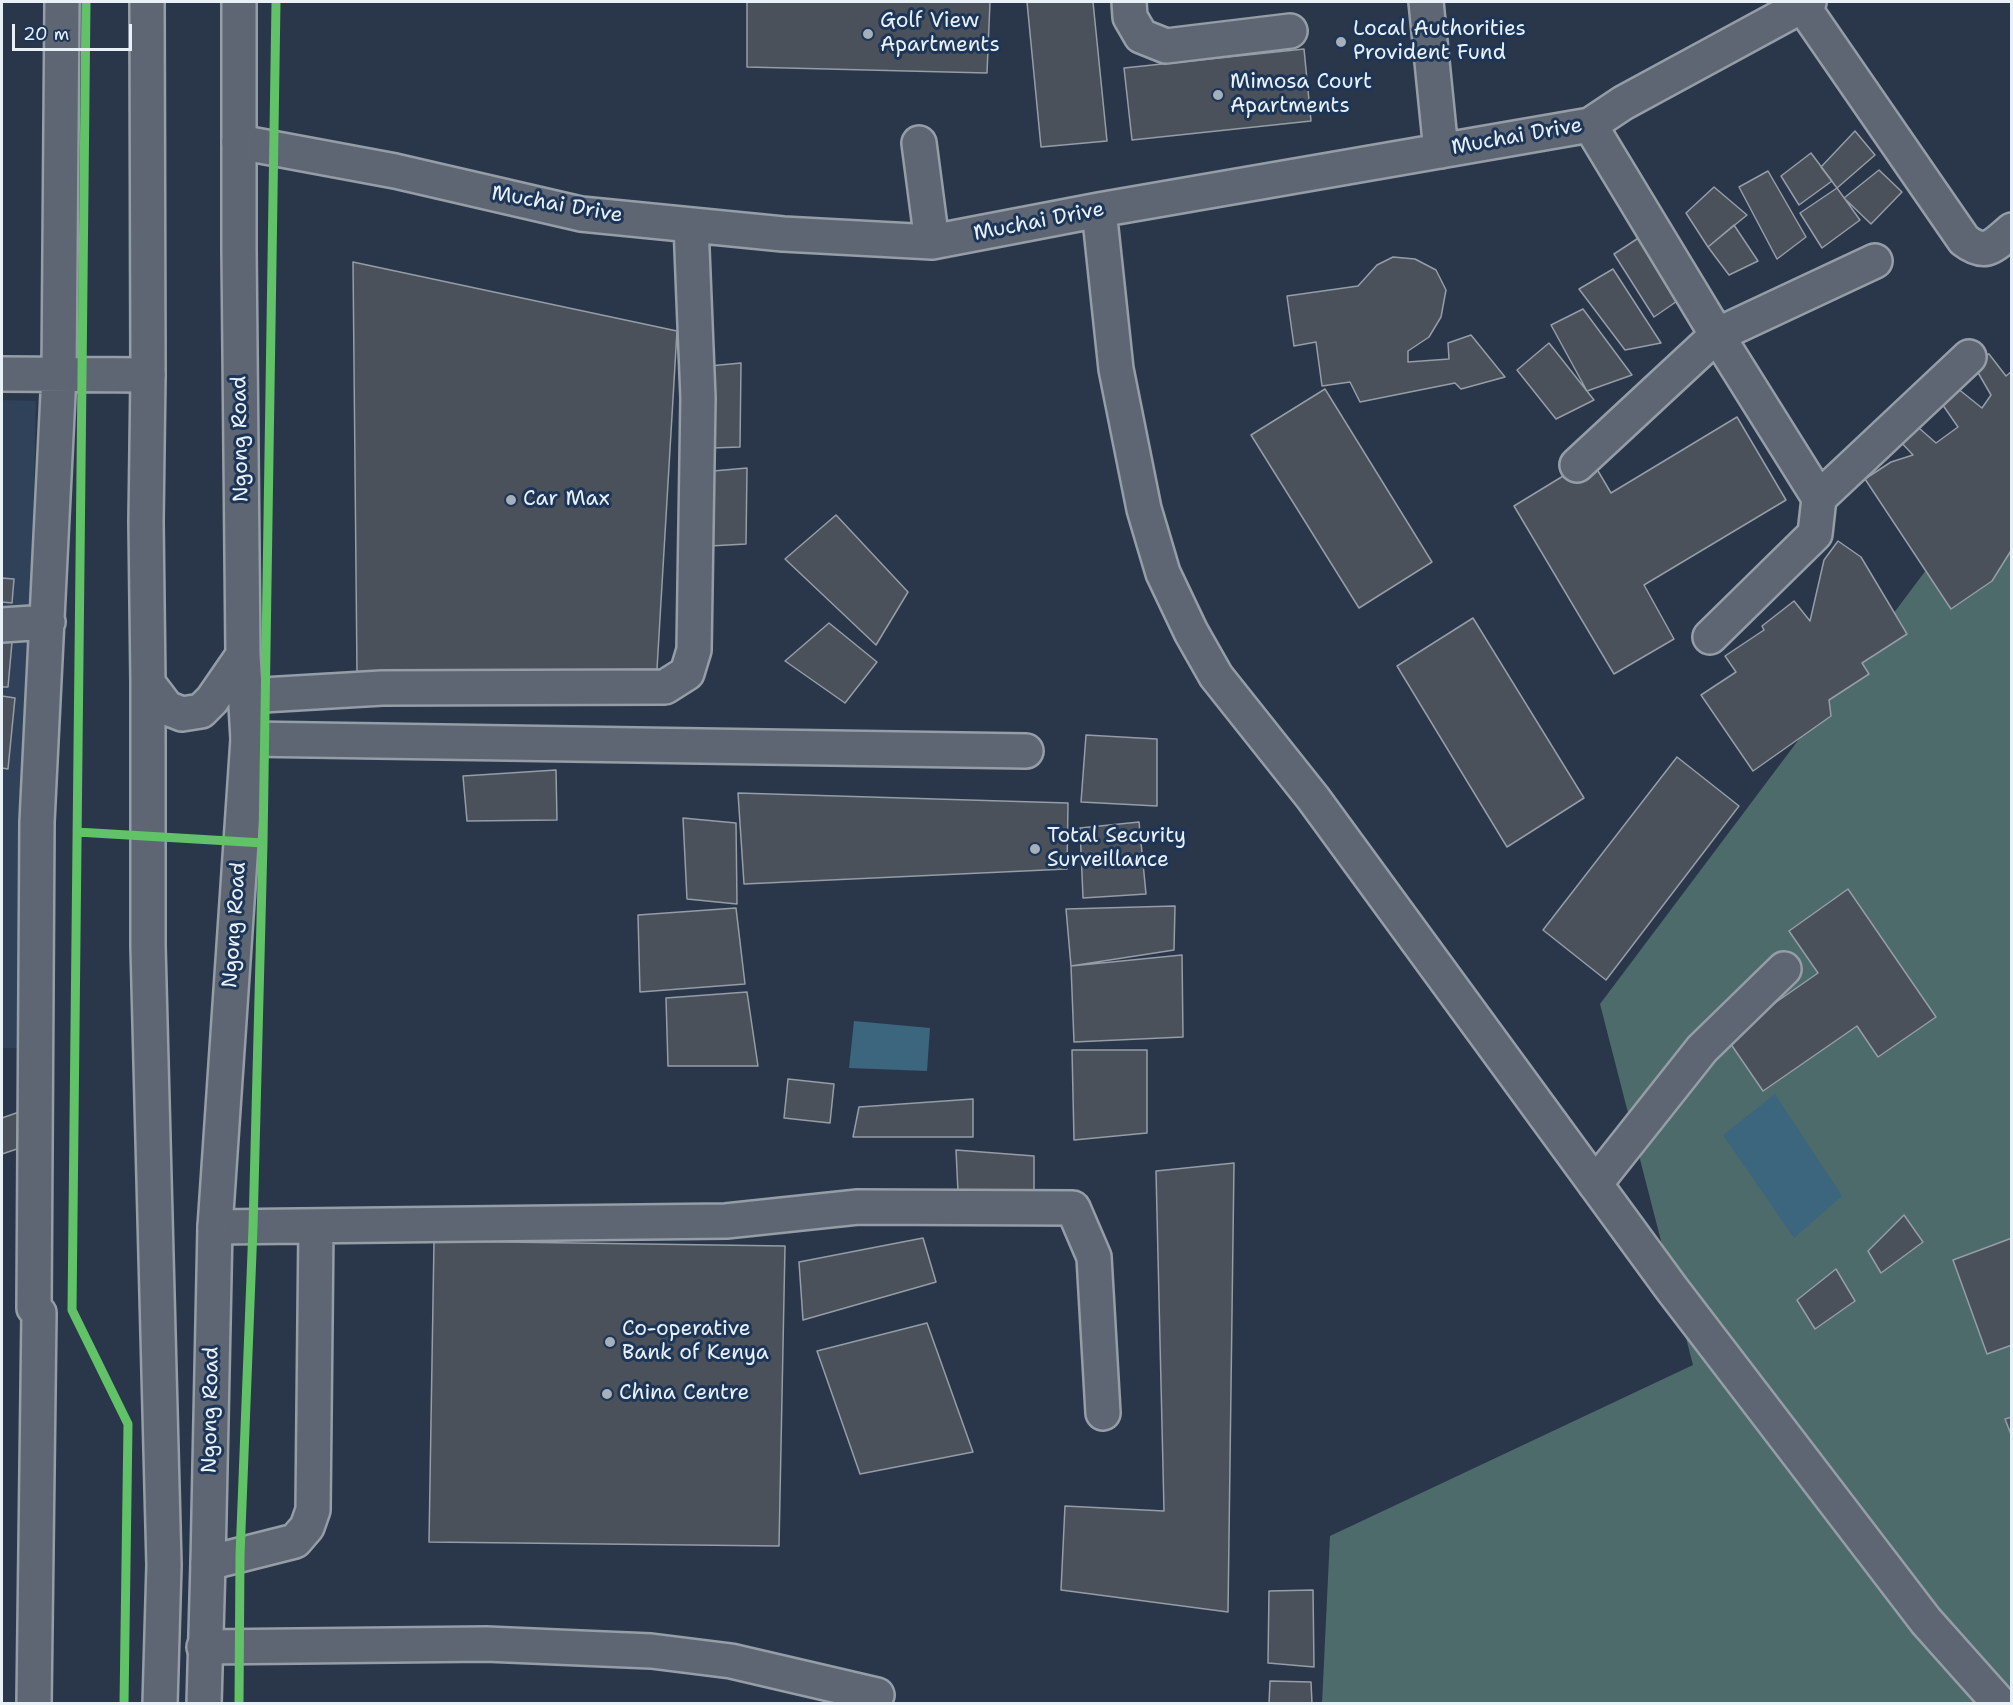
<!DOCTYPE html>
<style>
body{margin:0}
#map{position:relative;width:2013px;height:1705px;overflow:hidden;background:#2a374a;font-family:"Shantell Sans",sans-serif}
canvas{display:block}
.frame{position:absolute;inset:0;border:3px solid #e8f1f8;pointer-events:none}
.scale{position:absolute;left:12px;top:24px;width:120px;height:27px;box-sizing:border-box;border:3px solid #e8f1f8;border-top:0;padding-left:8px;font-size:18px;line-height:21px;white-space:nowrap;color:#e8f1f8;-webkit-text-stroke:4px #1d3557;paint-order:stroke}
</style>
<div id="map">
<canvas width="2013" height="1705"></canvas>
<div class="frame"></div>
<div class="scale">20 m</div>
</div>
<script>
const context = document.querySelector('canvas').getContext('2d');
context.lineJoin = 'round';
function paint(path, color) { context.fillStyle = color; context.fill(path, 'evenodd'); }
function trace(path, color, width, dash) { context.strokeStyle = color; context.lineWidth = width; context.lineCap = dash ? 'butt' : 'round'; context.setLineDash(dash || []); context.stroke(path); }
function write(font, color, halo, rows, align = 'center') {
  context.font = font + ' "Shantell Sans",sans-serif'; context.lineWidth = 6; context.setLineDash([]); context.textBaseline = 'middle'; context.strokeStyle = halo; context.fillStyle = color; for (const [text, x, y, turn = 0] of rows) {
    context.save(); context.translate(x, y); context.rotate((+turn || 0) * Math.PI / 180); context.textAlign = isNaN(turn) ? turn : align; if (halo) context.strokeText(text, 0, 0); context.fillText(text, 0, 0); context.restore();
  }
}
const built = new Path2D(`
 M 2,400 L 36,401 L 21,1048 L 2,1048 Z`);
const green = new Path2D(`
 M 2011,457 L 2011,1703 L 1322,1704 L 1330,1536 L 1693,1365 L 1600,1004 Z`);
const water = new Path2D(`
 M 854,1021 L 930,1028 L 927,1071 L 849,1068 Z
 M 1775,1094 L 1842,1196 L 1794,1238 L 1723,1135 Z`);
const building = new Path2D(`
 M 747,2 L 990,2 L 987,73 L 747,67 Z
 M 1027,2 L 1093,2 L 1107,141 L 1041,147 Z
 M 1304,49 L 1311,121 L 1132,140 L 1124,68 Z
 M 1855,131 L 1875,155 L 1837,188 L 1821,167 Z
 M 1811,153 L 1832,181 L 1799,205 L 1781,176 Z
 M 1879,170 L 1902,192 L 1871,224 L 1844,198 Z
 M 1768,171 L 1806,237 L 1777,259 L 1739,187 Z
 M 1714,187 L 1747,215 L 1708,247 L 1686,213 Z
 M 1837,188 L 1860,220 L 1822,248 L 1800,213 Z
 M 1734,225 L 1758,261 L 1729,275 L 1708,247 Z
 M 1643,235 L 1683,297 L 1654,317 L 1614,254 Z
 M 1393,257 L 1415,259 L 1436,270 L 1446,290 L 1441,317 L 1429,337 L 1408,351 L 1408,362 L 1449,359 L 1448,343 L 1471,335 L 1505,377 L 1461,389 L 1455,383 L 1360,402 L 1350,382 L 1322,386 L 1316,342 L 1294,346 L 1287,296 L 1358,286 L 1377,265 Z
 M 353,262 L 677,331 L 657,669 L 357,673 Z
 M 1613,269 L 1661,343 L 1625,350 L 1579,289 Z
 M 1583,309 L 1632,375 L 1587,391 L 1551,325 Z
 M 1549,343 L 1594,400 L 1556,419 L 1517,370 Z
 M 1989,354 L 2006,376 L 2012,371 L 2012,549 L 1992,581 L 1951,609 L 1865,479 L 1891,462 L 1913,455 L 1899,440 L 1919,428 L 1936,443 L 1958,427 L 1940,401 L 1957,388 L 1982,408 L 1991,395 L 1969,357 Z
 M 741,363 L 740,447 L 712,448 L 709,366 Z
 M 1325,389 L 1432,562 L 1359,608 L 1251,435 Z
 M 1737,417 L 1786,500 L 1644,585 L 1674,639 L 1614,674 L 1514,506 L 1591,459 L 1611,493 Z
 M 747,468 L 746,544 L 710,546 L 713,471 Z
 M 836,515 L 908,592 L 876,645 L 785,559 Z
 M 1838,541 L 1861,557 L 1907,634 L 1862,663 L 1869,674 L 1829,700 L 1831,716 L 1753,771 L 1701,695 L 1736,672 L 1725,656 L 1764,630 L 1762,626 L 1794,601 L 1810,621 L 1824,560 Z
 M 2,578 L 14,579 L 12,603 L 2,602 Z
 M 1473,618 L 1584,798 L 1507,847 L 1397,666 Z
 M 829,623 L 877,662 L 845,703 L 785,661 Z
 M 2,631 L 13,631 L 8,687 L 2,687 Z
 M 2,696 L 15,698 L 8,769 L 2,768 Z
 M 1086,735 L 1157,739 L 1157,806 L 1081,802 Z
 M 1677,757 L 1739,806 L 1606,980 L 1543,930 Z
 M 556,770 L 557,820 L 467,821 L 463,776 Z
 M 738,793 L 1068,803 L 1067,869 L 744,884 Z
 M 683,818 L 736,823 L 737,904 L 687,899 Z
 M 1139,822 L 1146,894 L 1083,898 L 1080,828 Z
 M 1848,889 L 1936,1017 L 1878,1057 L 1857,1026 L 1763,1091 L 1726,1037 L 1818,973 L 1789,931 Z
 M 1175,906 L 1174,950 L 1071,966 L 1066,909 Z
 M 736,908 L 745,984 L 640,992 L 638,915 Z
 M 1182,955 L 1183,1037 L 1074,1042 L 1071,966 Z
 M 747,992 L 758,1066 L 668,1066 L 666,998 Z
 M 1072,1050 L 1147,1050 L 1147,1133 L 1074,1140 Z
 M 788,1079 L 834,1084 L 830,1123 L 784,1118 Z
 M 973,1099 L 973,1137 L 853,1137 L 859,1107 Z
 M 19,1112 L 29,1145 L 2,1154 L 2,1118 Z
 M 956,1150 L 1034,1156 L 1034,1198 L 958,1192 Z
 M 1234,1163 L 1228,1612 L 1061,1590 L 1065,1506 L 1164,1511 L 1156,1171 Z
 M 1904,1215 L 1923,1242 L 1881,1273 L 1868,1251 Z
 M 923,1238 L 936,1282 L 803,1320 L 799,1262 Z
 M 2012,1238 L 2012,1345 L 1987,1354 L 1953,1260 Z
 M 434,1241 L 785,1246 L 779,1546 L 429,1542 Z
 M 1836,1269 L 1855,1301 L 1815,1329 L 1797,1300 Z
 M 927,1323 L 973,1452 L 860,1474 L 817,1351 Z
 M 2012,1417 L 2012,1437 L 2005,1419 Z
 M 1313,1590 L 1314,1667 L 1268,1663 L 1269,1591 Z
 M 1270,1681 L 1311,1682 L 1312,1704 L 1269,1704 Z`);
const minor = new Path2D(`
 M 1129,2 L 1130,17 L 1141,36 L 1166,46 L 1290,31
 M 1426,2 L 1441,151
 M 1802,5 L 1964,240 C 1986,257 1993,246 2012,230
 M 1590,125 L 1717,335 L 1819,498
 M 239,142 L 395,171 L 581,214 L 783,234 L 932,242 L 1099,210 L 1590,125 L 1623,103 L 1809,2
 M 919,143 L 932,242
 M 1099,210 L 1116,369 L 1144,509 L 1163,573 L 1191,632 L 1216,676 L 1313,798 L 1672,1289 L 1926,1621 L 2000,1704
 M 2,374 L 148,375
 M 1577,465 L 1717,335 L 1875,261
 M 2,625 L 48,622
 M 1710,637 L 1815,534 L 1819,498 L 1969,357
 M 246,696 L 382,688 L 665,687 L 687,673 L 694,650 L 698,398 L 691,225
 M 248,739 L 1026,751
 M 1595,1184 L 1702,1049 L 1784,969
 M 215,1227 L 726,1221 L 858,1207 L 1073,1208 L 1094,1257 L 1103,1413
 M 208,1563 L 295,1541 L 307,1527 L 313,1510 L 316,1226
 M 204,1647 L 486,1644 L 651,1651 L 731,1661 L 877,1695
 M 34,1704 L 39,1313 L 34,1308 L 37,822 L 59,374 L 62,2`);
const major = new Path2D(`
 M 147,2 L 148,375 L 146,522 L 148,683 L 148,946 L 164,1565 L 160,1704
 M 148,683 L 167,708 L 182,714 L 201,711 L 212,700 L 243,655
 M 204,1704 L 208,1563 L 215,1227 L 248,739 L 243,655 L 239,250 L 239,2`);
const cycleway = new Path2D(`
 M 86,2 L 72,1310 L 128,1424 L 124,1704
 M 77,832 L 263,843
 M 239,1704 L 240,1555 L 253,1227 L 263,843 L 276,2`);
const markers = [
 [868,34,6,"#a6b0bb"],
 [1341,42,6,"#a6b0bb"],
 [1218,95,6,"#a6b0bb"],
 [511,500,6,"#a6b0bb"],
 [1035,849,6,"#a6b0bb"],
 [610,1342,6,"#a6b0bb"],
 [607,1394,6,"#a6b0bb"]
];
const poiNames = [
 ["Golf View",880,22],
 ["Apartments",880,46],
 ["Local Authorities",1353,30],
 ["Provident Fund",1353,54],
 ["Mimosa Court",1230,83],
 ["Apartments",1230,107],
 ["Car Max",523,500],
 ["Total Security",1047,837],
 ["Surveillance",1047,861],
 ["Co-operative",622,1330],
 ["Bank of Kenya",622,1354],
 ["China Centre",619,1394]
];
const streetNames = [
 ["Muchai Drive",1517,137,-10],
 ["Muchai Drive",557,205,10],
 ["Muchai Drive",1039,222,-11],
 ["Ngong Road",241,439,-91],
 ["Ngong Road",235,925,-86],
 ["Ngong Road",211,1410,-89]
];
paint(built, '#30415a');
paint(green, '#4e6b6c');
paint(water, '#3c657e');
paint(building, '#4a515a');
trace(building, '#959da7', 1.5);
trace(minor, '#959da7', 38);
trace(major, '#959da7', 38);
trace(minor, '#5d6672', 33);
trace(major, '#5d6672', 33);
trace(cycleway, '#61c268', 9);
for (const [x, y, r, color] of markers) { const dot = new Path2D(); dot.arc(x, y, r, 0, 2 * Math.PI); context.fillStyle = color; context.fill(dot); trace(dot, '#1d3557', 2); }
write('21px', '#e8f1f8', '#1d3557', poiNames, 'left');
write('21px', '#e8f1f8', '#1d3557', streetNames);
</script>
